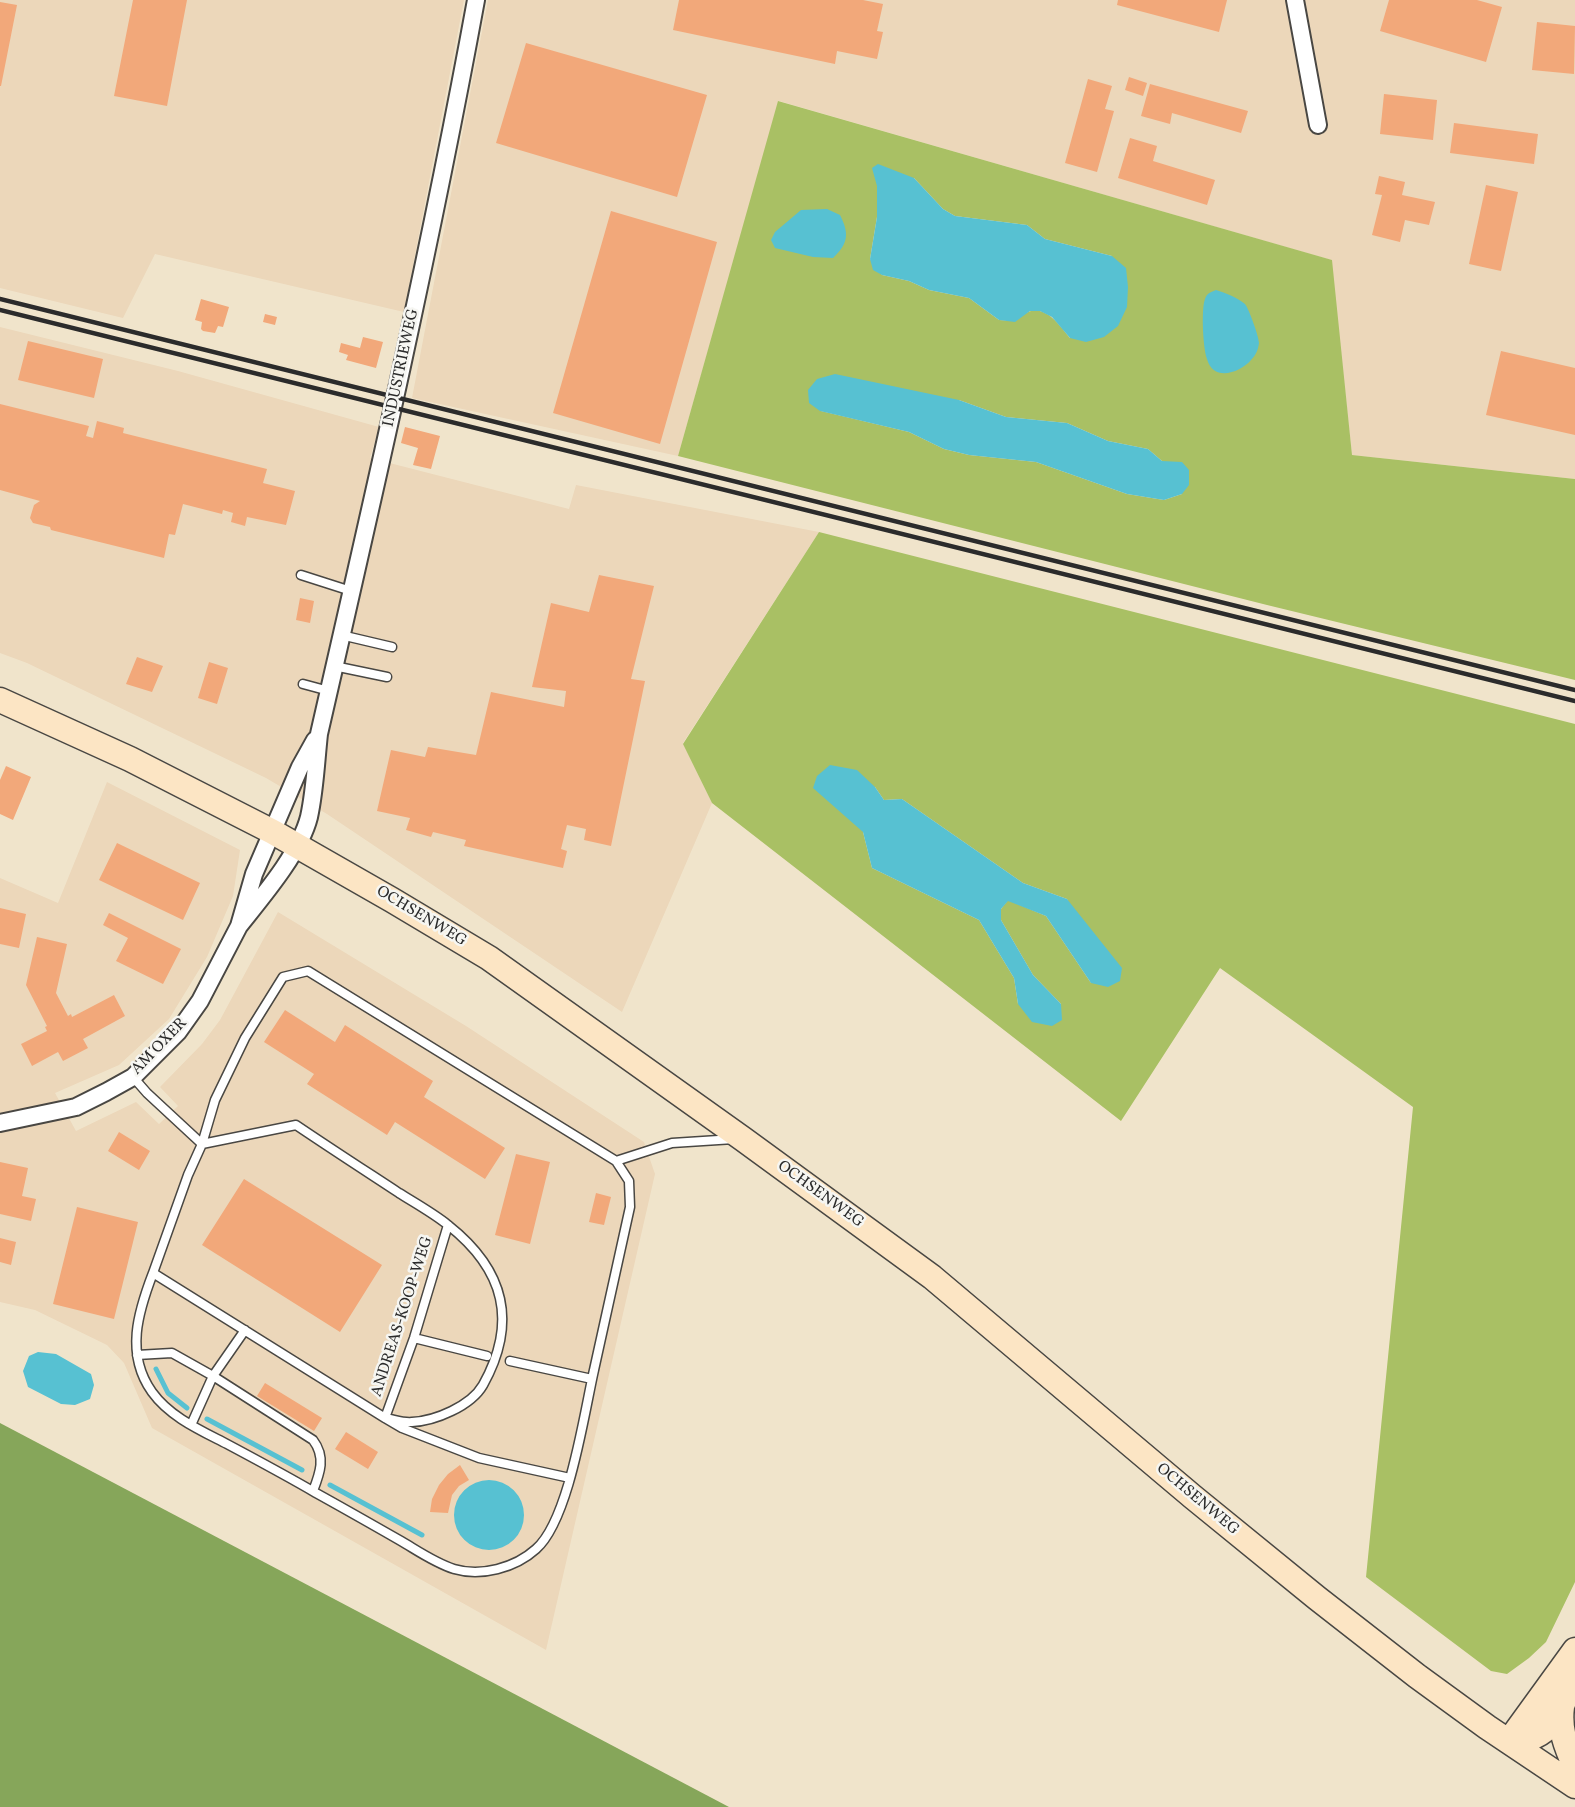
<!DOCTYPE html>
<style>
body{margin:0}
canvas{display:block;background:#f0e4cb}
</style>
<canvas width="1575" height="1807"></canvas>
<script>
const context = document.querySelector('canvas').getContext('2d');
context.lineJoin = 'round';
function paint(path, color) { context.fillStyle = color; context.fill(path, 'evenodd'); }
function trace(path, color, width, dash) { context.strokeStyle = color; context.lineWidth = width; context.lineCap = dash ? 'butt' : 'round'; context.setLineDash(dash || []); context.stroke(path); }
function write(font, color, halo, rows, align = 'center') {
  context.font = font + ' Vollkorn,serif'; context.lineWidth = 5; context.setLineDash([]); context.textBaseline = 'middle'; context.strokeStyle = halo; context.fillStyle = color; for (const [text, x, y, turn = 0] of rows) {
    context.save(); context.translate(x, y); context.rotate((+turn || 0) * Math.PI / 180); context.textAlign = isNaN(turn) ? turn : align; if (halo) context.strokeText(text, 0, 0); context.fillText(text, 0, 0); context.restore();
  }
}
const built = new Path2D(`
 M 0,0 L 464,0 L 404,312 L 155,254 L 123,318 L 0,288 Z
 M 488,0 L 1575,0 L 1575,479 L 1352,455 L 1331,260 L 779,101 L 678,456 L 412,398 Z
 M 0,327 L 178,371 L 379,427 L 370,458 L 569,509 L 576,485 L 819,532 L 683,743 L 712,803 L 622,1012 L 327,814 L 266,778 L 27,663 L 0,653 Z
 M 107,782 L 240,850 L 233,896 L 207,957 L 169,1019 L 119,1065 L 55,1093 L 76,1131 L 136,1102 L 159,1124 L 178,1106 L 160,1087 L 202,1044 L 220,1020 L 278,912 L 466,1026 L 644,1142 L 655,1174 L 546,1650 L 152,1428 L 124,1363 L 107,1345 L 35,1310 L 0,1302 L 0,878 L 58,903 Z`);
const green = new Path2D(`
 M 778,101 L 1332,260 L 1352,455 L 1575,479 L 1575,680 L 1267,605 L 678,456 ZM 914,178 L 943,209 L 955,216 L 1027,225 L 1045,239 L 1112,256 L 1070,338 C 1061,327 1048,307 1031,311 C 1026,312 1020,318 1015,321 L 999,320 L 969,298 L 929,290 L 909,281 L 882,275 L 870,259 L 877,217 L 877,186 ZM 959,400 L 1006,417 L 1067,423 L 1108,441 L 1148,449 L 1162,461 L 1182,494 L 1164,500 L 1127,494 L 1036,462 L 969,455 L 944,449 L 909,432 L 821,411 Z
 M 819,532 L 1575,724 L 1575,1582 L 1546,1642 L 1529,1658 L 1507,1674 L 1491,1671 L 1366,1577 L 1413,1107 L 1220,968 L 1121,1121 L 712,803 L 683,744 ZM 875,787 L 884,800 L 902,799 L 1023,883 L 1067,899 L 1091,983 L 1046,916 L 1008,900 L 1001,909 L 1001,920 L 1033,975 L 1061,1004 L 1018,1004 L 1014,978 L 979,920 L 872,868 L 863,832 Z`);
const forest = new Path2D(`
 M 0,1423 L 729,1807 L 0,1807 Z`);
const water = new Path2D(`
 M 878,164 L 914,178 L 943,209 L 955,216 L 1027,225 L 1045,239 L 1112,256 L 1126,268 L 1128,287 L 1127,307 L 1118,326 L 1104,337 L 1086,342 L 1070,338 L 1052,317 L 1040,311 L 1030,311 L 1015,322 L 999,320 L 969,298 L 929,290 L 909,281 L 882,275 L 873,270 L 870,259 L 877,217 L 877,186 L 872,168 Z
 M 827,209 L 840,215 C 849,233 849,243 833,258 L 813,257 L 775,248 L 771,240 L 775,232 L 801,210 Z
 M 1216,290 C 1226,293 1236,297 1245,304 C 1249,309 1259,337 1259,343 C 1258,350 1256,355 1251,360 C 1240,373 1213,382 1207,359 C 1203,348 1201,309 1205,299 C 1207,293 1211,292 1216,290 Z
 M 835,374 L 959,400 L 1006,417 L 1067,423 L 1108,441 L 1148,449 L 1162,461 L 1182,462 L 1189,470 L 1189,485 L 1182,494 L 1164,500 L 1127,494 L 1036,462 L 969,455 L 944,449 L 909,432 L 820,411 L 809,403 L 808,390 L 817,379 Z
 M 830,765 L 857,770 L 875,787 L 884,800 L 902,799 L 1023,883 L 1067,899 L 1122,968 L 1120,981 L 1108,987 L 1091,983 L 1046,916 L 1008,901 L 1001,909 L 1001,920 L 1033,975 L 1061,1004 L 1062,1020 L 1052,1026 L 1032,1022 L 1018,1004 L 1014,978 L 979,920 L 872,868 L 863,832 L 813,788 L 817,776 Z
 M 38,1352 L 56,1354 L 91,1374 L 94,1385 L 90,1399 L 75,1405 L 61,1404 L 28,1387 L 23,1371 L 29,1356 Z
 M454 1515a35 35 0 1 1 70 0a35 35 0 1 1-70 0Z`);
const stream = new Path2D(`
 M 156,1369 L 168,1393 L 187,1408
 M 207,1419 L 302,1470
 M 330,1485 L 422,1535`);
const building = new Path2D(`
 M 133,0 L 187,0 L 167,106 L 114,96 Z
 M 679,0 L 863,0 L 883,4 L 877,31 L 883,32 L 877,59 L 837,51 L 835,64 L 673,30 Z
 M 1118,0 L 1227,0 L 1219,32 L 1117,5 Z
 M 1389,0 L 1477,0 L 1502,7 L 1486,62 L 1380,31 Z
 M 0,2 L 17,5 L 1,86 L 0,86 Z
 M 1537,22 L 1575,26 L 1574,74 L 1532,70 Z
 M 526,43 L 707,95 L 677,197 L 496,143 Z
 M 1129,77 L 1147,83 L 1143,96 L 1125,90 Z
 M 1088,79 L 1112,86 L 1105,109 L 1114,111 L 1097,172 L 1065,163 Z
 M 1150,84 L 1248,111 L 1241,133 L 1172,113 L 1170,124 L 1141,116 Z
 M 1384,94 L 1437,100 L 1433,140 L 1380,134 Z
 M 1454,123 L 1538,134 L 1534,164 L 1450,153 Z
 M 1130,138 L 1157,146 L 1153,161 L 1215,180 L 1207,205 L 1118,178 Z
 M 1379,176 L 1405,182 L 1402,195 L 1435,202 L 1429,225 L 1405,220 L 1400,242 L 1372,235 L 1382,195 L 1375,194 Z
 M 1486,185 L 1518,192 L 1501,271 L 1469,264 Z
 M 611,211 L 717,242 L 660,444 L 553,413 Z
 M 201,299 L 229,307 L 223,327 L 218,326 L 215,333 L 203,331 L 201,329 L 202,322 L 195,320 Z
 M 265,314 L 277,317 L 275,325 L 263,322 Z
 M 363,337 L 383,342 L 376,368 L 346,360 L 348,355 L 339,352 L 341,343 L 360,348 Z
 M 28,341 L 103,359 L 94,398 L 18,380 Z
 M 1501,351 L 1575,368 L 1575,435 L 1486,415 Z
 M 0,404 L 89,426 L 86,436 L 93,438 L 97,421 L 124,428 L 123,433 L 267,469 L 263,483 L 295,491 L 286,525 L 247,517 L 245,526 L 231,522 L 233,513 L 223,510 L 222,514 L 183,504 L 175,535 L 169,534 L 164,558 L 51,530 L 50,527 L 33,523 L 30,518 L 34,505 L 40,501 L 0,490 Z
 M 405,427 L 440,436 L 431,469 L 413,465 L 418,448 L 401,443 Z
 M 599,575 L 654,586 L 631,679 L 645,681 L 611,846 L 584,840 L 586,829 L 567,825 L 561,849 L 567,851 L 563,868 L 464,846 L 466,840 L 433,832 L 431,837 L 406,830 L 410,818 L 377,811 L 391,750 L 425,757 L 428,747 L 476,755 L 491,692 L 564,707 L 566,691 L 532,687 L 551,603 L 589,612 Z
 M 300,598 L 314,601 L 310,623 L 296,620 Z
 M 137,657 L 163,666 L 152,692 L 126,684 Z
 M 209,662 L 228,668 L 217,704 L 198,698 Z
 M 6,766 L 31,777 L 13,820 L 0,814 L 0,780 Z
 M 117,843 L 200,883 L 183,920 L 99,880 Z
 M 0,908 L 26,914 L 19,948 L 0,944 Z
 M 109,913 L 181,949 L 163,984 L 116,961 L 128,938 L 103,925 Z
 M 37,937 L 67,944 L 56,993 L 68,1016 L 71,1014 L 72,1017 L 114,995 L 125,1016 L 83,1039 L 88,1048 L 63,1061 L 58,1052 L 32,1066 L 21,1044 L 47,1031 L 45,1027 L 47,1026 L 26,985 Z
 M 285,1010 L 335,1042 L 345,1025 L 433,1081 L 424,1097 L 505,1148 L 485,1179 L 395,1122 L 387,1135 L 307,1084 L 314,1074 L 264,1042 Z
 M 119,1132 L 150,1151 L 139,1170 L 108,1151 Z
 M 516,1154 L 550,1162 L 530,1244 L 495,1235 Z
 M 0,1162 L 28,1168 L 22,1196 L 36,1199 L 31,1221 L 0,1214 Z
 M 244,1179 L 382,1265 L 340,1332 L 202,1245 Z
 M 596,1193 L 611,1197 L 604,1225 L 589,1222 Z
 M 77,1207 L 138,1222 L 114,1319 L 53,1304 Z
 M 0,1238 L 16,1242 L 11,1265 L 0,1262 Z
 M 265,1383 L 322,1418 L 314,1431 L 257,1396 Z
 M 346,1432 L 378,1452 L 368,1469 L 335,1449 Z
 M 460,1465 L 469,1480 L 459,1486 L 452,1495 L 448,1513 L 430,1512 L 432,1499 L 439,1485 L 448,1474 Z`);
const lane = new Path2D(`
 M 301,575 L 351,591
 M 341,635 L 392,647
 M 334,666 L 387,677
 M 303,684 L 329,691
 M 133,1077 L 147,1093 L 202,1144 L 215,1100 L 245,1038 L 283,977 L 308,971 L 616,1161 L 629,1181 L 630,1207 C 618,1262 606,1316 594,1370 C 584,1414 569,1520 536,1549 C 515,1568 481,1577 454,1569 C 435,1563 418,1551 401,1541 C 373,1525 345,1509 316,1493 C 287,1476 257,1460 227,1444 C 200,1430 170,1417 152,1392 C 125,1354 138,1312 153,1273
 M 296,1125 C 330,1148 364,1170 399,1193 C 415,1203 433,1213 448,1225 C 505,1270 518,1322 483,1385 C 471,1406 435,1421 412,1422 C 403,1423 393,1419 385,1418 L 153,1273 L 188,1175 L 202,1144 Z
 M 616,1161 L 672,1143 L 734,1139
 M 448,1225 L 414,1338 L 385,1418 L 402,1428 L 479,1458 L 570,1478
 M 414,1338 L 487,1356
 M 137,1355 L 172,1353 L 213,1376 L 313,1440 C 326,1457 320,1473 313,1491
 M 510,1361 L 592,1379
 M 191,1425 L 213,1376 L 245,1330`);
const street = new Path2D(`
 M 1295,0 L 1318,125
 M 239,926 C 262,897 300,853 309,817 C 315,790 316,761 319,734 C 375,490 431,246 476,0
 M 0,1123 L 76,1107 L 106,1092 L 133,1077 L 178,1032 L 200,1001 L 239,926 L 254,874 L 300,767 L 315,740`);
const secondary = new Path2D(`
 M 0,700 L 130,759 L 273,832 L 392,900 L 489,958 L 743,1139 L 932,1277 L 1193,1497 L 1317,1598 L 1417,1676 L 1487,1727 L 1575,1786
 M 1562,1707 C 1559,1729 1566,1747 1575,1766
 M 1509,1741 L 1575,1650
 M 1509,1741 C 1554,1742 1563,1706 1575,1670`);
const rail = new Path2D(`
 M 0,299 L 1575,690
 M 0,310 L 1575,701`);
const streetNames = [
 ["INDUSTRIEWEG",402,368,-78],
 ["OCHSENWEG",421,917,31],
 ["AM OXER",160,1047,-46],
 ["OCHSENWEG",820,1195,36],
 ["ANDREAS-KOOP-WEG",403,1317,-72],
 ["OCHSENWEG",1197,1500,40]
];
paint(built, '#ecd7ba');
paint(green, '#a9c064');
paint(forest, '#86a65a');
paint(water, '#57c1d2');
trace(stream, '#57c1d2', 5);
paint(building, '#f2a87a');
trace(lane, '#494743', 11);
trace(street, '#494743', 20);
trace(secondary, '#494743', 27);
trace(lane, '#fff', 8);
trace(street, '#fff', 16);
trace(secondary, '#fce5c4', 24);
trace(rail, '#2b2b2b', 4.5);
write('16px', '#2b2b2b', '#f6f6f2', streetNames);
</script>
